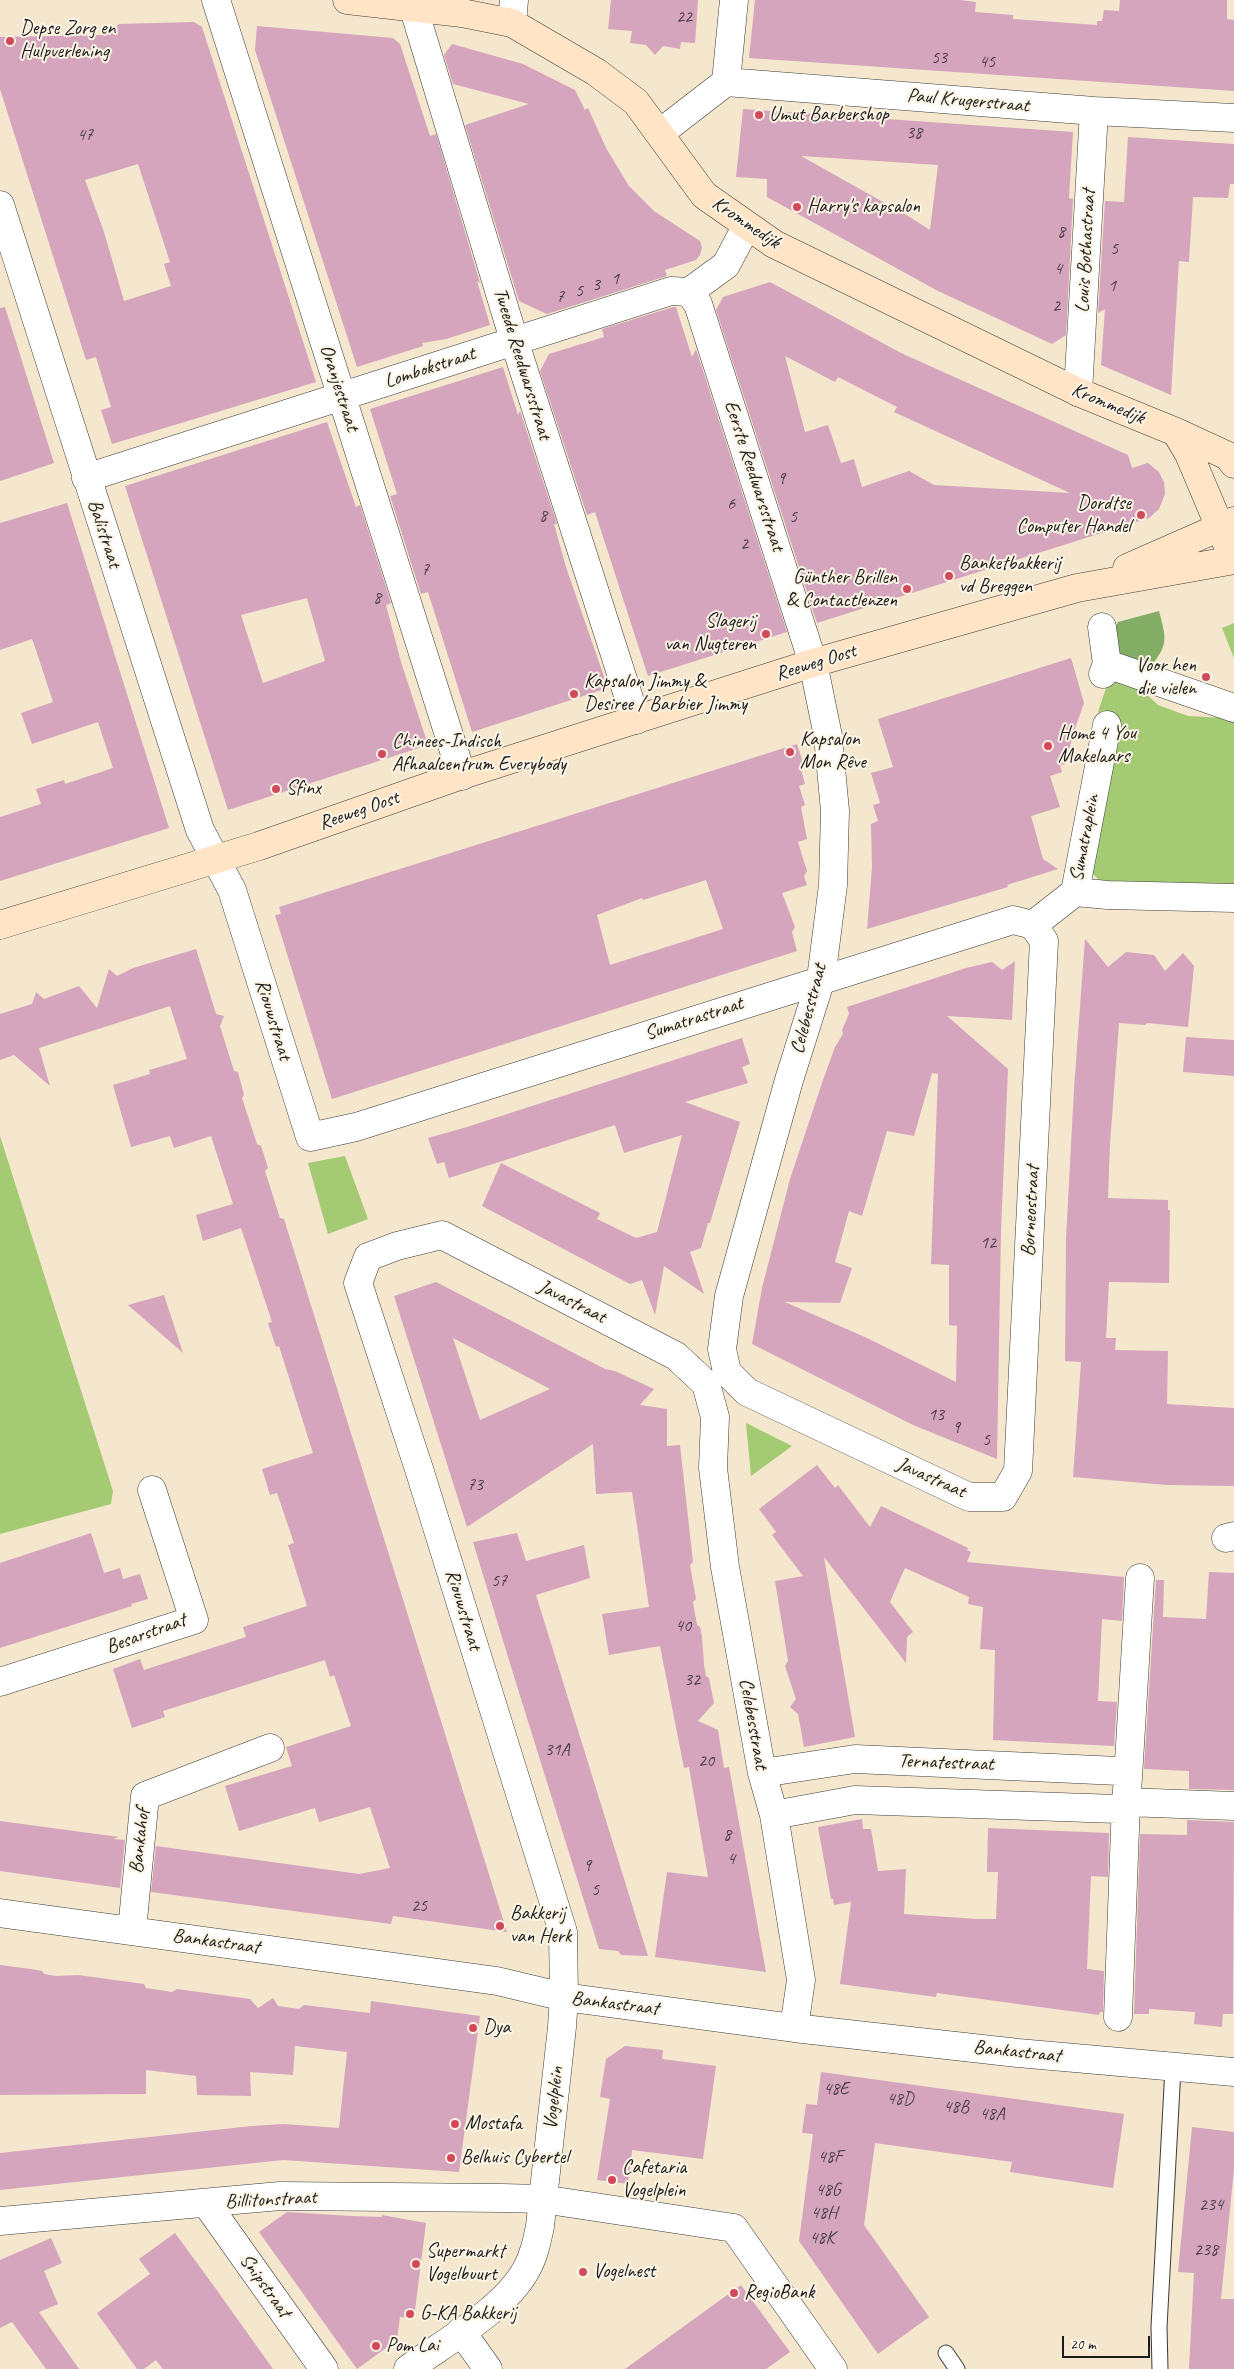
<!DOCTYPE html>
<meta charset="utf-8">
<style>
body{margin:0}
#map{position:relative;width:1234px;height:2369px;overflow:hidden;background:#f4e7cd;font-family:Caveat,sans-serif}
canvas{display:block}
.scale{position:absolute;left:1062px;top:2336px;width:88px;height:22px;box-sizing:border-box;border:2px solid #1c1c1c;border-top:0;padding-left:6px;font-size:15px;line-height:18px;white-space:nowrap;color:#1c1c1c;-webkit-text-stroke:4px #fcf5e5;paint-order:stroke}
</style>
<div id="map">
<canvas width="1234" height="2369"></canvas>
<div class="scale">20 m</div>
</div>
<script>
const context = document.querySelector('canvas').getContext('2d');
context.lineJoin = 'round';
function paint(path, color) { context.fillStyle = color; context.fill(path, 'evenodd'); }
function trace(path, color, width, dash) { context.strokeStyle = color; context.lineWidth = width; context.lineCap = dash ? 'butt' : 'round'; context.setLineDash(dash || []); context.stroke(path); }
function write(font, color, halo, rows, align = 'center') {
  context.font = font + ' Caveat,sans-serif'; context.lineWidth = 4; context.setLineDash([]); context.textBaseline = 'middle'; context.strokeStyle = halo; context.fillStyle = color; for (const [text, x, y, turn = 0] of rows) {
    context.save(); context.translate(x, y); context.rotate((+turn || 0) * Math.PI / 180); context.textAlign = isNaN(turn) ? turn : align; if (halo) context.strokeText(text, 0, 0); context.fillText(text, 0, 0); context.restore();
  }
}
const green = new Path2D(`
 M 1234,623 L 1234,658 L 1222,628 Z
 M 1110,676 L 1138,686 L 1158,705 L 1188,716 L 1224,718 L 1234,722 L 1234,890 L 1103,884 L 1092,873 L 1122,722 L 1098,712 Z
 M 0,1136 L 113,1491 L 111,1504 L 0,1534 Z
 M 345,1156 L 368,1219 L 328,1234 L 308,1163 Z
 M 746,1423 L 792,1446 L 751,1476 Z`);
const forest = new Path2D(`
 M 1159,611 C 1166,638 1169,644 1151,666 L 1125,666 L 1109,639 L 1118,622 Z`);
const building = new Path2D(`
 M 611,0 L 698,0 L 695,43 L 681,42 L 680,49 L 663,46 L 655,55 L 646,45 L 630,43 L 632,31 L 608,29 Z
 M 755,0 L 960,0 L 976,2 L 975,12 L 1013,15 L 1013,19 L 1097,25 L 1097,21 L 1102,21 L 1104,10 L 1119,11 L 1120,0 L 1227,0 L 1227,19 L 1234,20 L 1234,91 L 749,58 Z
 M 194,22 L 202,27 L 316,382 L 112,444 L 101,410 L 111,407 L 96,357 L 86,360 L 0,89 L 0,37 L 105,35 L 119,24 ZM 138,164 L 170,262 L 164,264 L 171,286 L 124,301 L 104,232 L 85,180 Z
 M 257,26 L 393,38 L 400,44 L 430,136 L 436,134 L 480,283 L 477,281 L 490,325 L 446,339 L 422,343 L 423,346 L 357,367 L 255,50 Z
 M 452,44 L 523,64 L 575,90 L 585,110 L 588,108 L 606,148 L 629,186 L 654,211 L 700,241 L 702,248 L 700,255 L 696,260 L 665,270 L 667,276 L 547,314 L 519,301 L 465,125 L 529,104 L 453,84 L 444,55 Z
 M 743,109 L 1073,132 L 1069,198 L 1073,199 L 1066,335 L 1052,344 L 938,291 L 767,197 L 767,179 L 736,177 ZM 801,156 L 938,165 L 930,230 L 908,216 Z
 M 1128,137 L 1234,144 L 1234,184 L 1230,184 L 1228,198 L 1193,197 L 1189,262 L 1179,261 L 1171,395 L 1101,365 L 1105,309 L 1098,313 L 1105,201 L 1124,202 Z
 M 770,282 L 901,353 L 1128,455 L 1132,468 L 1148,463 L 1159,472 L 1164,482 L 1165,494 L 1159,509 L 1149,518 L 817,623 L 716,310 L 723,297 ZM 785,356 L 835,382 L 838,377 L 897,407 L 894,412 L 1070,493 L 934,485 L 909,471 L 862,487 L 854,459 L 841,463 L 828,425 L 805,432 Z
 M 5,307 L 54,463 L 0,481 L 0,308 Z
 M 673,307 L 676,307 L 692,357 L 696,349 L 787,632 L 648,676 L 595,512 L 587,515 L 540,371 L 549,354 L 604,337 L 602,329 Z
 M 503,367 L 518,415 L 520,411 L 557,524 L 554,524 L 566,567 L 608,688 L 472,732 L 428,592 L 421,594 L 390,496 L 397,494 L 370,409 Z
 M 327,422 L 356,507 L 360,505 L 391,603 L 386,605 L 401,662 L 428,745 L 228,810 L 125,486 ZM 307,598 L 325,661 L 263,683 L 241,615 Z
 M 67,503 L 169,828 L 0,881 L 0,817 L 41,804 L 36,789 L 64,780 L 65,784 L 113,768 L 98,722 L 32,744 L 21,713 L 53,702 L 36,650 L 32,639 L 0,650 L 0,523 Z
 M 1071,658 L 1084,703 L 1073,734 L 1066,764 L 1060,765 L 1062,772 L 1050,776 L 1060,807 L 1031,816 L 1043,859 L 1058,869 L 1007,885 L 1008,887 L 867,929 L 872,868 L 871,824 L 878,821 L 873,805 L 880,803 L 871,773 L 893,767 L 878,719 Z
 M 797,744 L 803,762 L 800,766 L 805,784 L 799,786 L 805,805 L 801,807 L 807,839 L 798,842 L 807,871 L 804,876 L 807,885 L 782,893 L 795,927 L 792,932 L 797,951 L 332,1099 L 275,915 L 281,914 L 279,907 ZM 706,880 L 723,929 L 610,965 L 597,915 L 642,898 L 643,900 Z
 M 1085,939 L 1108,967 L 1126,952 L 1154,955 L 1165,971 L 1183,953 L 1194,966 L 1188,1027 L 1147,1023 L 1145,1025 L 1119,1023 L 1110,1144 L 1108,1198 L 1168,1200 L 1168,1210 L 1170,1210 L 1169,1283 L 1109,1282 L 1106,1338 L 1116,1338 L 1115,1350 L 1168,1351 L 1167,1404 L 1234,1408 L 1234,1486 L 1167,1485 L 1073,1477 L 1081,1362 L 1065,1361 L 1066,1239 L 1074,1089 Z
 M 196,949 L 216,1014 L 224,1016 L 220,1026 L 234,1071 L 238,1072 L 244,1095 L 242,1098 L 257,1144 L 261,1146 L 268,1168 L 265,1171 L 280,1218 L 284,1219 L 507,1932 L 393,1916 L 391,1924 L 151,1892 L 156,1846 L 359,1874 L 390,1868 L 370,1807 L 319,1822 L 315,1808 L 239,1831 L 225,1786 L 292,1766 L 286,1747 L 351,1726 L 334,1675 L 330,1677 L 325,1660 L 163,1711 L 165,1717 L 132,1728 L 113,1669 L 140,1659 L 144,1670 L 246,1637 L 243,1627 L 307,1606 L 288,1545 L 294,1543 L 277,1493 L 270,1495 L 262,1469 L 313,1453 L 279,1346 L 276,1347 L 268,1323 L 272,1322 L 241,1228 L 203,1241 L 196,1215 L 233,1204 L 211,1136 L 174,1148 L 170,1136 L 131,1147 L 113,1085 L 150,1074 L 149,1070 L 187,1059 L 170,1006 L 39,1048 L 50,1086 L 14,1055 L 0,1060 L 0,1014 L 32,1004 L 36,992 L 44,999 L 79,986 L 97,1008 L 109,969 L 117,976 L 133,968 Z
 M 1015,961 L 1012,1020 L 947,1016 L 1008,1069 L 1001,1230 L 997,1459 L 913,1425 L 752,1344 L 762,1288 L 790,1179 L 823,1080 L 835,1047 L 843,1034 L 842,1030 L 849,1014 L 847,1007 L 966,968 L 992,962 L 1002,970 ZM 932,1073 L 938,1074 L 931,1264 L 949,1265 L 949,1325 L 957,1326 L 956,1382 L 867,1338 L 785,1302 L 840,1303 L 852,1268 L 835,1262 L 849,1211 L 862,1216 L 887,1131 L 914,1136 Z
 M 1186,1037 L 1234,1040 L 1234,1076 L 1183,1072 Z
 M 742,1038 L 750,1064 L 742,1067 L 748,1083 L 685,1102 L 740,1122 L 710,1223 L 708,1223 L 701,1248 L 690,1252 L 704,1294 L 664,1266 L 655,1315 L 642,1280 L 630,1284 L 482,1206 L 501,1163 L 600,1213 L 597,1219 L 636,1238 L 657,1232 L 682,1135 L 624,1153 L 615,1125 L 449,1178 L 444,1162 L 437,1164 L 428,1138 L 467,1127 Z
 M 436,1282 L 605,1369 L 615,1371 L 654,1389 L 640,1405 L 667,1409 L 667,1446 L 680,1445 L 693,1562 L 690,1565 L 696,1599 L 693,1602 L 697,1625 L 700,1627 L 702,1636 L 704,1665 L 706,1676 L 709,1678 L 714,1703 L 698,1721 L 718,1730 L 724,1768 L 729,1767 L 766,1972 L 655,1957 L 667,1872 L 708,1877 L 689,1767 L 684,1768 L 660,1646 L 609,1655 L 602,1614 L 649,1607 L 632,1492 L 596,1494 L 593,1444 L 467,1527 L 394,1296 ZM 453,1338 L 550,1389 L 480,1420 Z
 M 164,1295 L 183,1353 L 128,1305 Z
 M 817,1465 L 835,1488 L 838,1485 L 870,1527 L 881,1506 L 968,1548 L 967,1550 L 971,1552 L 967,1562 L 1124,1577 L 1122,1621 L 1102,1619 L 1098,1701 L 1117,1702 L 1114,1746 L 993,1740 L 995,1650 L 980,1649 L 983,1607 L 968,1604 L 969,1597 L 905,1568 L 890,1602 L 913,1632 L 907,1637 L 906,1663 L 824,1557 L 855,1737 L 804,1747 L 798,1714 L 790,1707 L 796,1699 L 785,1666 L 788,1661 L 775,1581 L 803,1576 L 772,1535 L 776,1532 L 759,1509 Z
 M 91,1533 L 104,1573 L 120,1568 L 123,1579 L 140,1574 L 148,1599 L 131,1604 L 132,1606 L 0,1648 L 0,1563 Z
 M 517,1533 L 526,1561 L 584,1545 L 590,1578 L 536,1595 L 648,1956 L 621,1955 L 618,1951 L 599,1949 L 512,1670 L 473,1542 Z
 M 1209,1572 L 1234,1573 L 1234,1790 L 1189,1789 L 1189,1771 L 1144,1769 L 1156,1580 L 1164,1580 L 1163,1617 L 1206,1619 Z
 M 862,1819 L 863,1829 L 871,1829 L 878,1871 L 906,1869 L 904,1914 L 977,1919 L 996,1919 L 998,1872 L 987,1872 L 988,1828 L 1109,1833 L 1108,1877 L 1091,1876 L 1087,1969 L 1104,1971 L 1103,2012 L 1100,2012 L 1099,2015 L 937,1993 L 936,1997 L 840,1984 L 851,1902 L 834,1905 L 833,1899 L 831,1899 L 818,1827 Z
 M 1187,1820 L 1234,1822 L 1233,2014 L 1223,2014 L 1222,2027 L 1194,2024 L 1195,2012 L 1149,2009 L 1149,2014 L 1134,2014 L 1140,1834 L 1187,1835 Z
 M 0,1821 L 119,1837 L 113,1839 L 125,1840 L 120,1888 L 0,1871 Z
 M 0,1965 L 31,1969 L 42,1971 L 44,1974 L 56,1976 L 78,1975 L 144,1984 L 146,1988 L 172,1992 L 177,1989 L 250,1999 L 258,2008 L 273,1998 L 278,2006 L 299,2009 L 304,2005 L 370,2013 L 371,2001 L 480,2016 L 459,2172 L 283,2160 L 0,2190 L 0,2153 L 252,2126 L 283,2124 L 339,2128 L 347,2052 L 295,2046 L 293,2075 L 250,2072 L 251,2096 L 197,2095 L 196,2076 L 146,2070 L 146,2094 L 0,2095 Z
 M 625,2046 L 663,2050 L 662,2059 L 716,2066 L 703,2159 L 632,2150 L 628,2184 L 597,2180 L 610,2099 L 600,2097 L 606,2059 Z
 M 821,2072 L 1124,2114 L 1113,2188 L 1010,2172 L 1012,2162 L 875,2143 L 864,2225 L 929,2317 L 878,2354 L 799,2241 L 813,2134 L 802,2133 L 806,2104 L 817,2105 Z
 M 1192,2127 L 1234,2132 L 1234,2169 L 1221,2299 L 1234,2299 L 1234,2369 L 1189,2369 L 1194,2273 L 1178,2272 Z
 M 287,2212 L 351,2216 L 382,2217 L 382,2215 L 426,2223 L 414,2318 L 400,2317 L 397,2340 L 357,2369 L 259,2232 Z
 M 175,2233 L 216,2289 L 273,2369 L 163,2369 L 156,2360 L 144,2369 L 137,2369 L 97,2313 L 150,2274 L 139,2259 Z
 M 51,2238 L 62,2263 L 44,2271 L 58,2304 L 39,2312 L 79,2369 L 46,2369 L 12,2322 L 0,2328 L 0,2260 Z
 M 741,2285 L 790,2352 L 766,2369 L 625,2369 Z`);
const lane = new Path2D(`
 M 946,2353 L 957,2369
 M 1160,2369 L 1159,2327 L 1173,2068`);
const street = new Path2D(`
 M 216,0 L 462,776
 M 413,6 L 514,340 L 636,720
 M 512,23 L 514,0
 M 726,82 L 734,0
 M 660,133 L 726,82 L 1094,111 L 1234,118
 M 0,205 L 200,830 L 232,890 L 310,1137 L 356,1127 L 1013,920 L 1033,925
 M 689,292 L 698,304 L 813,663 L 828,736 L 835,811 L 833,885 L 821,979 L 789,1080 L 729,1296 L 722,1349 L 727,1372 L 747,1392 L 969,1497 L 1003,1497 L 1018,1471 L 1044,941 L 1033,925
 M 1078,392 L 1094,111
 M 86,478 L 671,291 L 689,292 L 726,265 L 746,227
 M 1102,627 L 1107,664 L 1103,674
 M 1107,664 L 1234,708
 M 1075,892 L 1108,895 L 1234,898
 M 1033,925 L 1075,892 L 1107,725
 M 1226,1538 L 1234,1536
 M 0,1682 L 194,1620 L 152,1490
 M 762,1773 L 855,1759 L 1119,1771 L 1128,1778 L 1126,1802 L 1118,1809 L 855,1800 L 774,1815
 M 1128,1778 L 1140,1578
 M 0,1913 L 497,1981 L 564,1997 L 794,2028 L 1018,2053 L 1234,2072
 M 132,1930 L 145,1796 L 270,1748
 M 1118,2017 L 1126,1802 L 1234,1806
 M 206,2203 L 324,2369
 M 0,2221 L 280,2196 L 502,2198 L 542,2199 L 734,2228 L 833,2369
 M 461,2331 L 488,2369
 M 408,2369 C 445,2342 504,2310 526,2270 C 534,2256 537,2241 540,2226 L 562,2027 L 564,1997 L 563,1932 L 419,1469 L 358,1283 L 368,1257 L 397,1246 L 442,1235 L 676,1356 L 706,1384 L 715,1417 L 713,1468 L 725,1567 L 762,1773 L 774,1815 L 801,1980 L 794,2028`);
const secondary = new Path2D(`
 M 347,0 L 462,13 L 512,23 L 596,72 L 636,102 L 704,195 L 774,244 L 1078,392 L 1176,432 L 1228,456 L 1234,464
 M 1176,432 L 1189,454 L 1227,544
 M 1127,568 L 1234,521
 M 0,925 L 259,846 L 456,777 L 813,663 L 1077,588 L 1234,560`);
const markers = [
 [10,41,5,"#d1495b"],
 [759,115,5,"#d1495b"],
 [797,207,5,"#d1495b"],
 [1141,515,5,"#d1495b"],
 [949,576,5,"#d1495b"],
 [907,589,5,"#d1495b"],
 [766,634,5,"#d1495b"],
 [1206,677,5,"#d1495b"],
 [574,694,5,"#d1495b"],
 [1048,746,5,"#d1495b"],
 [790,752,5,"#d1495b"],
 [382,754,5,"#d1495b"],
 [276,789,5,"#d1495b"],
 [500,1926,5,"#d1495b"],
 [473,2028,5,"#d1495b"],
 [455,2124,5,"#d1495b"],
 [451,2158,5,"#d1495b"],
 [612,2180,5,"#d1495b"],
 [416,2264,5,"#d1495b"],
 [583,2272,5,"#d1495b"],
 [734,2293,5,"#d1495b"],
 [410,2314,5,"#d1495b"],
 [376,2346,5,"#d1495b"]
];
const numberNames = [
 ["22",684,17],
 ["53",939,58],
 ["45",987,62],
 ["38",914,133],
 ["47",85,135],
 ["8",1061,232],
 ["5",1114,249],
 ["4",1058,269],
 ["1",615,279],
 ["3",596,285],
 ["1",1112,286],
 ["5",579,291],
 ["7",560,297],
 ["2",1056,306],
 ["9",781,479],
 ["6",731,504],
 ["8",543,516],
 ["5",793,517],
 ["2",744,544],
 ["7",425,570],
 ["8",377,598],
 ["12",988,1243],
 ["13",936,1415],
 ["9",956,1428],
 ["5",986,1440],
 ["73",475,1485],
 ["57",499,1581],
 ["40",683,1626],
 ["32",692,1680],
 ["31A",557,1750],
 ["20",706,1761],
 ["8",727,1835],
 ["4",731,1859],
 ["9",587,1866],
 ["5",595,1890],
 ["25",419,1906],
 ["48E",836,2089],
 ["48D",900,2099],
 ["48B",956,2107],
 ["48A",992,2114],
 ["48F",830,2157],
 ["48G",828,2190],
 ["234",1211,2205],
 ["48H",824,2213],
 ["48K",822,2238],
 ["238",1206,2250]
];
const poiNames = [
 ["Depse Zorg en",20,29],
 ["Hulpverlening",20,52],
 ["Umut Barbershop",769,115],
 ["Harry's kapsalon",807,207],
 ["Dordtse",1131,504,"right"],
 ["Computer Handel",1131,527,"right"],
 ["Banketbakkerij",959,564],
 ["vd Breggen",959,587],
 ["Günther Brillen",897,578,"right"],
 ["& Contactlenzen",897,601,"right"],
 ["Slagerij",756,622,"right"],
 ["van Nugteren",756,645,"right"],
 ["Voor hen",1196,666,"right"],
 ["die vielen",1196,689,"right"],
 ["Kapsalon Jimmy &",584,682],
 ["Desiree / Barbier Jimmy",584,705],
 ["Home 4 You",1058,734],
 ["Makelaars",1058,757],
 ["Kapsalon",800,740],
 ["Mon Rêve",800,763],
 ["Chinees-Indisch",392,742],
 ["Afhaalcentrum Everybody",392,765],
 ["Sfinx",286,789],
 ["Bakkerij",510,1914],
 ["van Herk",510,1937],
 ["Dya",483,2028],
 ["Mostafa",465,2124],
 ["Belhuis Cybertel",461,2158],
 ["Cafetaria",622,2168],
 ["Vogelplein",622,2191],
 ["Supermarkt",426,2252],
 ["Vogelbuurt",426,2275],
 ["Vogelnest",593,2272],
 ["RegioBank",744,2293],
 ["G-KA Bakkerij",420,2314],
 ["Pom Lai",386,2346]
];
const streetNames = [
 ["Paul Krugerstraat",968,101,5],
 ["Krommedijk",746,223,34],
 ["Louis Bothastraat",1086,251,-87],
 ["Tweede Reedwarsstraat",522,364,73],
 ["Lombokstraat",430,368,-18],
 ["Oranjestraat",339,388,72],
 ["Krommedijk",1108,404,23],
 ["Eerste Reedwarsstraat",754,476,72],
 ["Balistraat",104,534,72],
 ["Reeweg Oost",816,663,-17],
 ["Reeweg Oost",359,811,-19],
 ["Sumatraplein",1085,838,-79],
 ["Celebesstraat",809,1009,-75],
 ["Sumatrastraat",694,1019,-18],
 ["Riouwstraat",273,1020,73],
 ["Borneostraat",1031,1211,-87],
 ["Javastraat",572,1302,27],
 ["Javastraat",931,1478,24],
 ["Riouwstraat",463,1610,73],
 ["Besarstraat",146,1634,-20],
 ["Celebesstraat",753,1724,80],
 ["Ternatestraat",946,1763,2],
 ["Bankahof",140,1841,-84],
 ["Bankastraat",216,1942,8],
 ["Bankastraat",615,2004,7],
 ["Bankastraat",1017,2052,6],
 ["Vogelplein",554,2098,-84],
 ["Billitonstraat",271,2200,-3],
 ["Snipstraat",265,2286,54]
];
paint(green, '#a5ca74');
paint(forest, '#84ae66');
paint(building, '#d5a4bd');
trace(lane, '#3c3a37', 17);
trace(street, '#3c3a37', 29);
trace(secondary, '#3c3a37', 29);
trace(lane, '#fff', 15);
trace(street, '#fff', 28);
trace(secondary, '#ffe4c6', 28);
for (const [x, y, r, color] of markers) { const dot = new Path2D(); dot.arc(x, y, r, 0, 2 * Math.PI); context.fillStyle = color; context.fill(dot); trace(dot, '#fcf5e5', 2); }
write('18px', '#4a3e44', null, numberNames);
write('20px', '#1c1c1c', '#fcf5e5', poiNames, 'left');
write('20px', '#1c1c1c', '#fcf5e5', streetNames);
</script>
